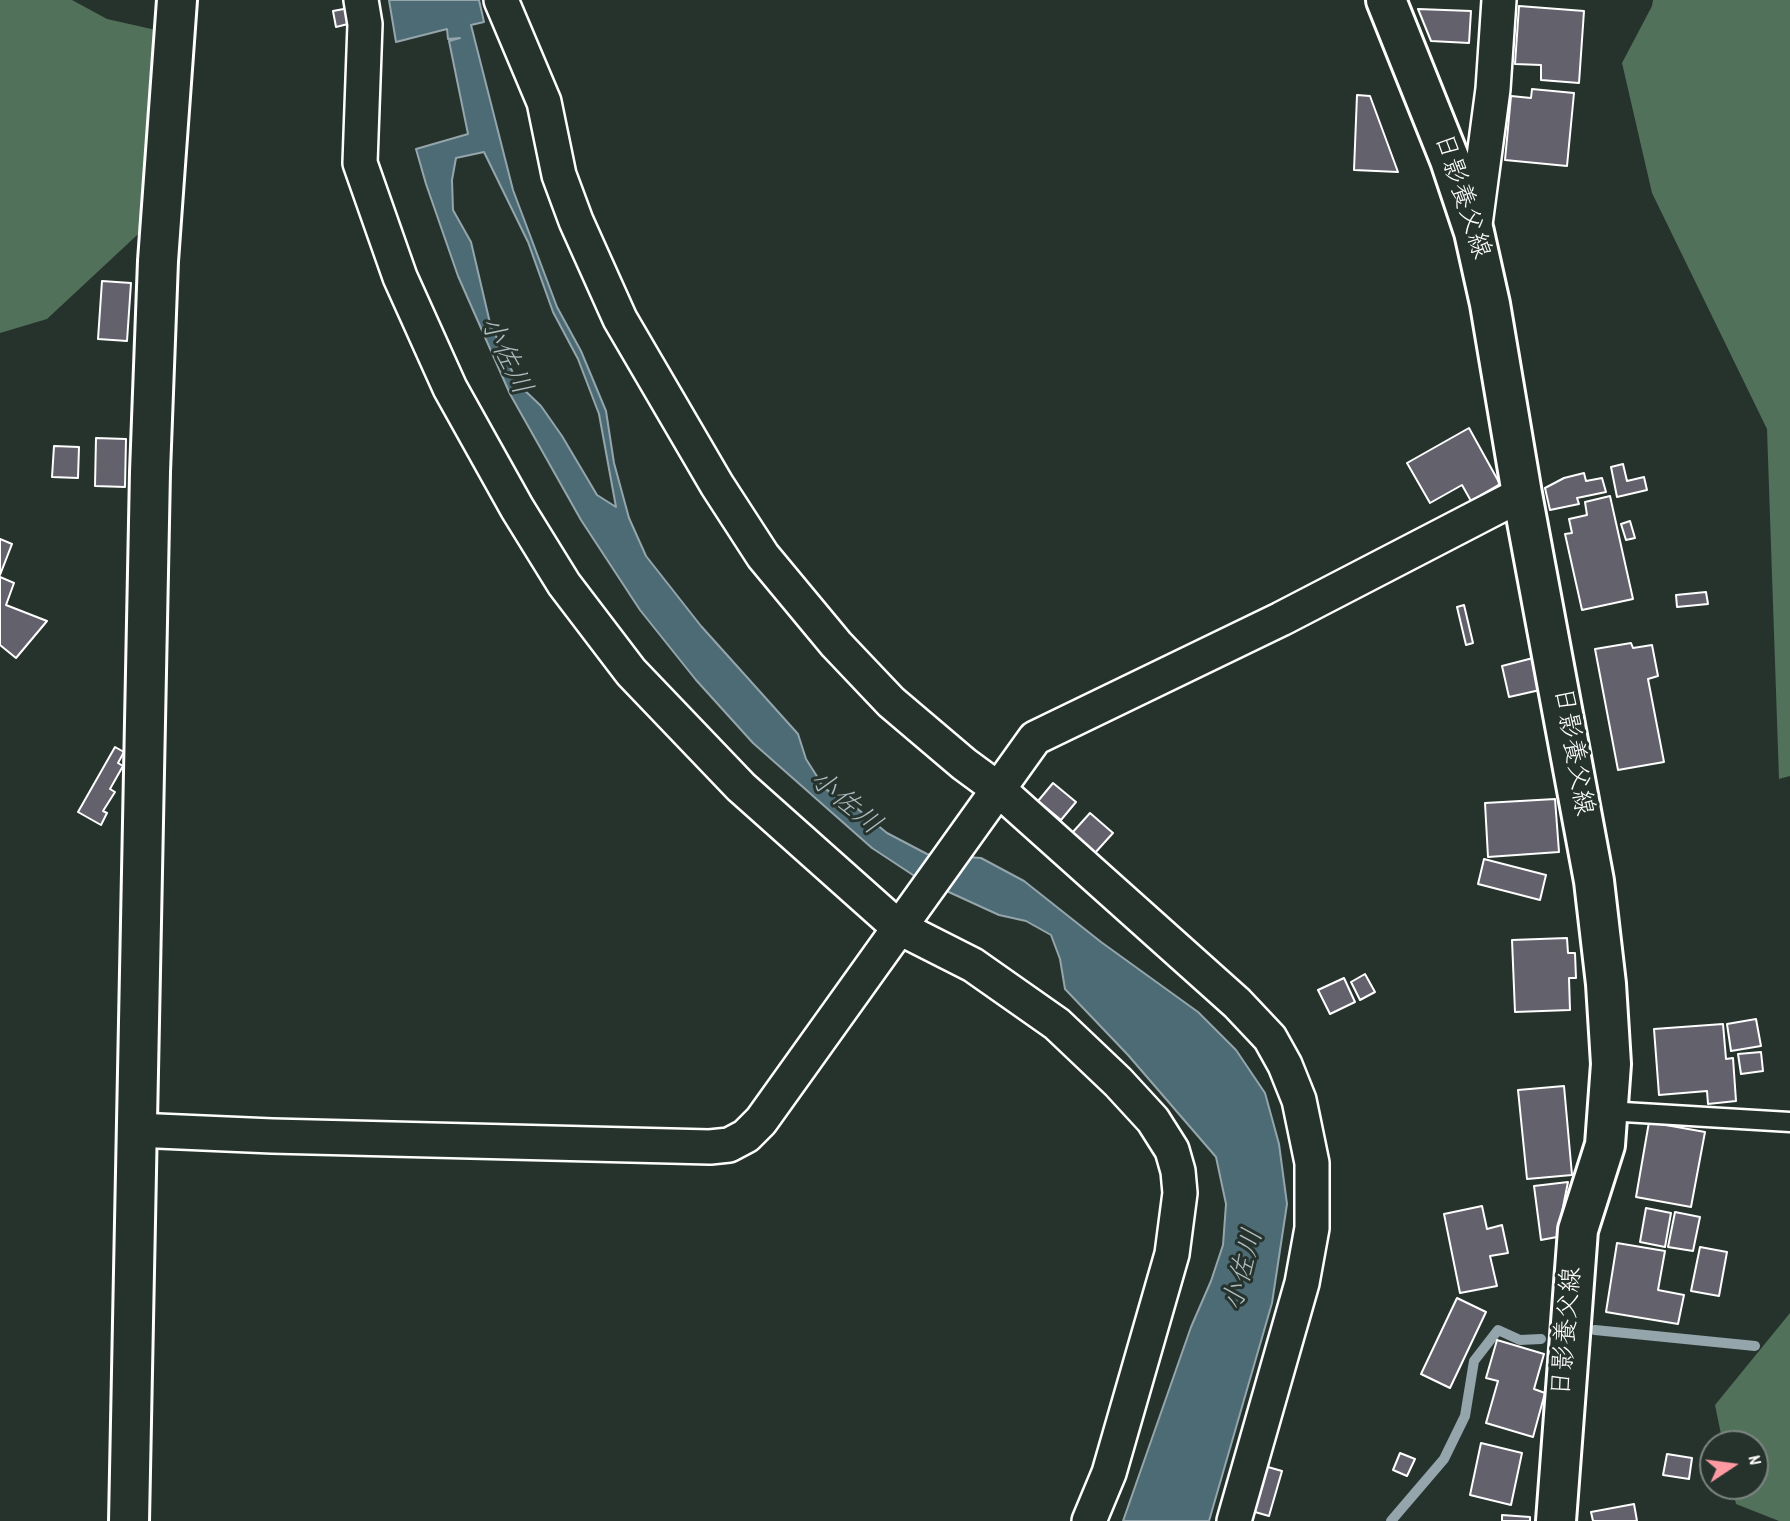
<!DOCTYPE html>
<meta charset="utf-8">
<style>
body{margin:0}
#map{position:relative;width:1790px;height:1521px;overflow:hidden;background:#26332d;font-family:Dekko,sans-serif}
canvas{display:block}
.north{position:absolute;left:1699px;top:1430px;width:70px;height:70px;box-sizing:border-box;background:#26332d;border:2px solid #7d8581;border-radius:50%;rotate:77deg;font-size:19px;font-weight:700;line-height:28px;text-align:center;color:#fff}
.north::after{content:'';display:block;margin:auto;width:24px;height:32px;background:#ff9aa2;clip-path:polygon(50% 0,100% 100%,50% 72%,0 100%)}
</style>
<div id="map">
<canvas width="1790" height="1521"></canvas>
<div class="north">N</div>
</div>
<script>
const context = document.querySelector('canvas').getContext('2d');
context.lineJoin = 'round';
function paint(path, color) { context.fillStyle = color; context.fill(path, 'evenodd'); }
function trace(path, color, width, dash) { context.strokeStyle = color; context.lineWidth = width; context.lineCap = dash ? 'butt' : 'round'; context.setLineDash(dash || []); context.stroke(path); }
function write(font, color, halo, rows, align = 'center') {
  context.font = font + ' Dekko,"Klee One",sans-serif'; context.lineWidth = 6; context.setLineDash([]); context.textBaseline = 'middle'; context.strokeStyle = halo; context.fillStyle = color; for (const [text, x, y, turn = 0] of rows) {
    context.save(); context.translate(x, y); context.rotate((+turn || 0) * Math.PI / 180); context.textAlign = isNaN(turn) ? turn : align; if (halo) context.strokeText(text, 0, 0); context.fillText(text, 0, 0); context.restore();
  }
}
const green = new Path2D(`
 M 0,0 L 72,0 L 107,19 L 156,30 L 150,223 L 47,319 L 0,333 Z
 M 1653,0 L 1790,0 L 1790,776 L 1779,779 L 1767,429 L 1652,193 L 1622,63 L 1652,6 Z
 M 1790,1313 L 1790,1521 L 1779,1521 L 1736,1504 L 1732,1486 L 1755,1486 L 1755,1444 L 1723,1444 L 1715,1405 Z`);
const water = new Path2D(`
 M 389,0 L 479,0 L 484,22 L 471,25 L 513,190 L 557,307 L 581,351 L 606,411 L 614,463 L 629,518 L 646,556 L 701,626 L 798,734 L 806,759 L 825,789 L 848,801 L 887,833 L 927,854 L 981,858 L 1024,881 L 1101,942 L 1198,1012 L 1236,1050 L 1265,1093 L 1279,1144 L 1287,1204 L 1272,1303 L 1209,1521 L 1123,1521 L 1191,1327 L 1211,1281 L 1223,1245 L 1226,1204 L 1216,1157 L 1128,1055 L 1065,989 L 1060,959 L 1051,935 L 1026,921 L 999,915 L 916,877 L 872,848 L 753,743 L 696,680 L 640,610 L 581,520 L 510,394 L 458,276 L 426,184 L 416,149 L 468,134 L 449,41 L 460,38 L 448,39 L 447,29 L 396,42 ZM 484,152 L 528,242 L 553,312 L 578,359 L 599,414 L 616,507 L 597,495 L 562,436 L 541,406 L 518,384 L 490,323 L 471,242 L 453,210 L 452,180 L 456,158 Z`);
const stream = new Path2D(`
 M 1595,1330 L 1755,1346
 M 1391,1521 L 1444,1459 L 1465,1416 L 1474,1361 L 1498,1330 L 1520,1340 L 1541,1339`);
const building = new Path2D(`
 M 1519,6 L 1584,11 L 1579,83 L 1541,80 L 1541,65 L 1515,64 Z
 M 349,8 L 352,23 L 336,27 L 333,11 Z
 M 1418,9 L 1471,11 L 1469,43 L 1431,41 Z
 M 1532,89 L 1574,93 L 1567,166 L 1505,160 L 1511,96 L 1531,98 Z
 M 1357,95 L 1370,96 L 1398,172 L 1354,170 Z
 M 102,281 L 131,283 L 127,341 L 98,339 Z
 M 1469,428 L 1500,484 L 1471,501 L 1462,485 L 1430,503 L 1407,463 Z
 M 96,438 L 126,439 L 125,487 L 95,486 Z
 M 54,446 L 79,447 L 78,478 L 52,477 Z
 M 1623,464 L 1627,481 L 1644,477 L 1647,490 L 1617,497 L 1611,467 Z
 M 1584,473 L 1586,481 L 1602,478 L 1606,492 L 1577,498 L 1579,504 L 1550,510 L 1545,488 L 1564,478 Z
 M 1610,496 L 1633,599 L 1582,610 L 1565,534 L 1572,533 L 1569,519 L 1587,515 L 1585,502 Z
 M 1630,521 L 1635,538 L 1626,540 L 1621,524 Z
 M 0,539 L 12,544 L 0,575 Z
 M 0,577 L 14,583 L 6,605 L 47,621 L 16,658 L 0,645 Z
 M 1706,592 L 1708,604 L 1677,607 L 1676,595 Z
 M 1464,605 L 1473,643 L 1466,645 L 1457,607 Z
 M 1631,643 L 1633,648 L 1652,645 L 1658,676 L 1648,679 L 1664,762 L 1618,770 L 1595,649 Z
 M 1533,658 L 1540,690 L 1509,697 L 1502,666 Z
 M 115,747 L 124,752 L 118,763 L 123,766 L 110,789 L 115,792 L 103,811 L 107,813 L 101,825 L 78,812 Z
 M 1053,783 L 1076,802 L 1061,820 L 1038,801 Z
 M 1555,799 L 1559,852 L 1488,857 L 1485,803 Z
 M 1090,813 L 1113,833 L 1094,854 L 1072,833 Z
 M 1484,859 L 1546,875 L 1540,900 L 1478,884 Z
 M 1567,938 L 1568,953 L 1575,953 L 1576,978 L 1569,978 L 1570,1010 L 1515,1012 L 1512,940 Z
 M 1365,974 L 1375,992 L 1360,1000 L 1351,982 Z
 M 1344,978 L 1355,1002 L 1330,1014 L 1318,990 Z
 M 1756,1019 L 1761,1046 L 1731,1051 L 1727,1024 Z
 M 1723,1024 L 1726,1059 L 1733,1058 L 1736,1101 L 1708,1104 L 1707,1091 L 1659,1095 L 1654,1029 Z
 M 1761,1052 L 1763,1071 L 1741,1074 L 1738,1054 Z
 M 1564,1086 L 1572,1175 L 1527,1179 L 1518,1090 Z
 M 1649,1122 L 1705,1132 L 1691,1207 L 1636,1197 Z
 M 1568,1182 L 1557,1237 L 1541,1240 L 1534,1186 Z
 M 1482,1206 L 1487,1229 L 1502,1225 L 1508,1253 L 1490,1256 L 1497,1286 L 1460,1293 L 1444,1214 Z
 M 1646,1208 L 1671,1213 L 1665,1247 L 1640,1242 Z
 M 1675,1212 L 1700,1217 L 1693,1251 L 1668,1247 Z
 M 1617,1243 L 1665,1251 L 1658,1290 L 1684,1295 L 1678,1324 L 1606,1312 Z
 M 1700,1247 L 1727,1252 L 1719,1296 L 1691,1291 Z
 M 1457,1298 L 1486,1312 L 1450,1388 L 1421,1374 Z
 M 1497,1340 L 1544,1354 L 1534,1389 L 1545,1393 L 1533,1437 L 1486,1423 L 1498,1381 L 1486,1378 Z
 M 1481,1443 L 1522,1453 L 1511,1505 L 1470,1495 Z
 M 1400,1453 L 1415,1459 L 1407,1476 L 1393,1470 Z
 M 1667,1454 L 1692,1458 L 1689,1479 L 1663,1475 Z
 M 1261,1465 L 1282,1471 L 1269,1516 L 1248,1510 Z
 M 1634,1504 L 1637,1521 L 1593,1521 L 1591,1512 Z
 M 1502,1515 L 1530,1517 L 1530,1521 L 1502,1521 Z`);
const service = new Path2D(`
 M 1607,1111 L 1790,1122`);
const minor = new Path2D(`
 M 361,0 L 365,24 L 360,163 L 400,277 L 450,388 L 517,508 L 564,584 L 631,672 L 741,787 L 898,927 L 973,965 L 1057,1024 L 1118,1082 L 1153,1120 L 1172,1150 L 1178,1171 L 1180,1193 L 1172,1254 L 1109,1473 L 1089,1521
 M 501,0 L 544,102 L 559,175 L 576,221 L 620,319 L 717,485 L 763,556 L 836,644 L 891,702 L 964,764 L 998,789 L 1237,1003 L 1270,1038 L 1285,1065 L 1299,1100 L 1312,1163 L 1312,1228 L 1302,1283 L 1234,1521
 M 1474,232 L 1493,89 L 1499,0
 M 135,1130 L 272,1136 L 710,1147 L 729,1145 L 746,1136 L 761,1121 L 1035,738 L 1281,619 L 1522,494`);
const tertiary = new Path2D(`
 M 129,1521 L 150,472 L 158,261 L 177,0`);
const secondary = new Path2D(`
 M 1386,0 L 1450,160 L 1474,232 L 1490,304 L 1522,494 L 1594,881 L 1606,984 L 1611,1064 L 1605,1145 L 1578,1230 L 1556,1521`);
const streetNames = [
 ["日影養父線",1459,197,72],
 ["日影養父線",1570,752,80],
 ["日影養父線",1570,1332,-85]
];
const waterNames = [
 ["小佐川",502,357,64],
 ["小佐川",843,805,40],
 ["小佐川",1247,1271,-75]
];
paint(green, '#51715a');
paint(water, '#4d6b74');
trace(water, '#94a6ac', 2);
trace(stream, '#94a6ac', 10);
paint(building, '#63616c');
trace(building, '#fff', 2);
trace(service, '#fff', 23);
trace(minor, '#fff', 38);
trace(tertiary, '#fff', 44);
trace(secondary, '#fff', 44);
trace(service, '#26332d', 18);
trace(minor, '#26332d', 33);
trace(tertiary, '#26332d', 38);
trace(secondary, '#26332d', 38);
write('26px', '#fff', '#26332d', streetNames);
write('italic 28px', '#afbcc0', '#26332d', waterNames);
</script>
